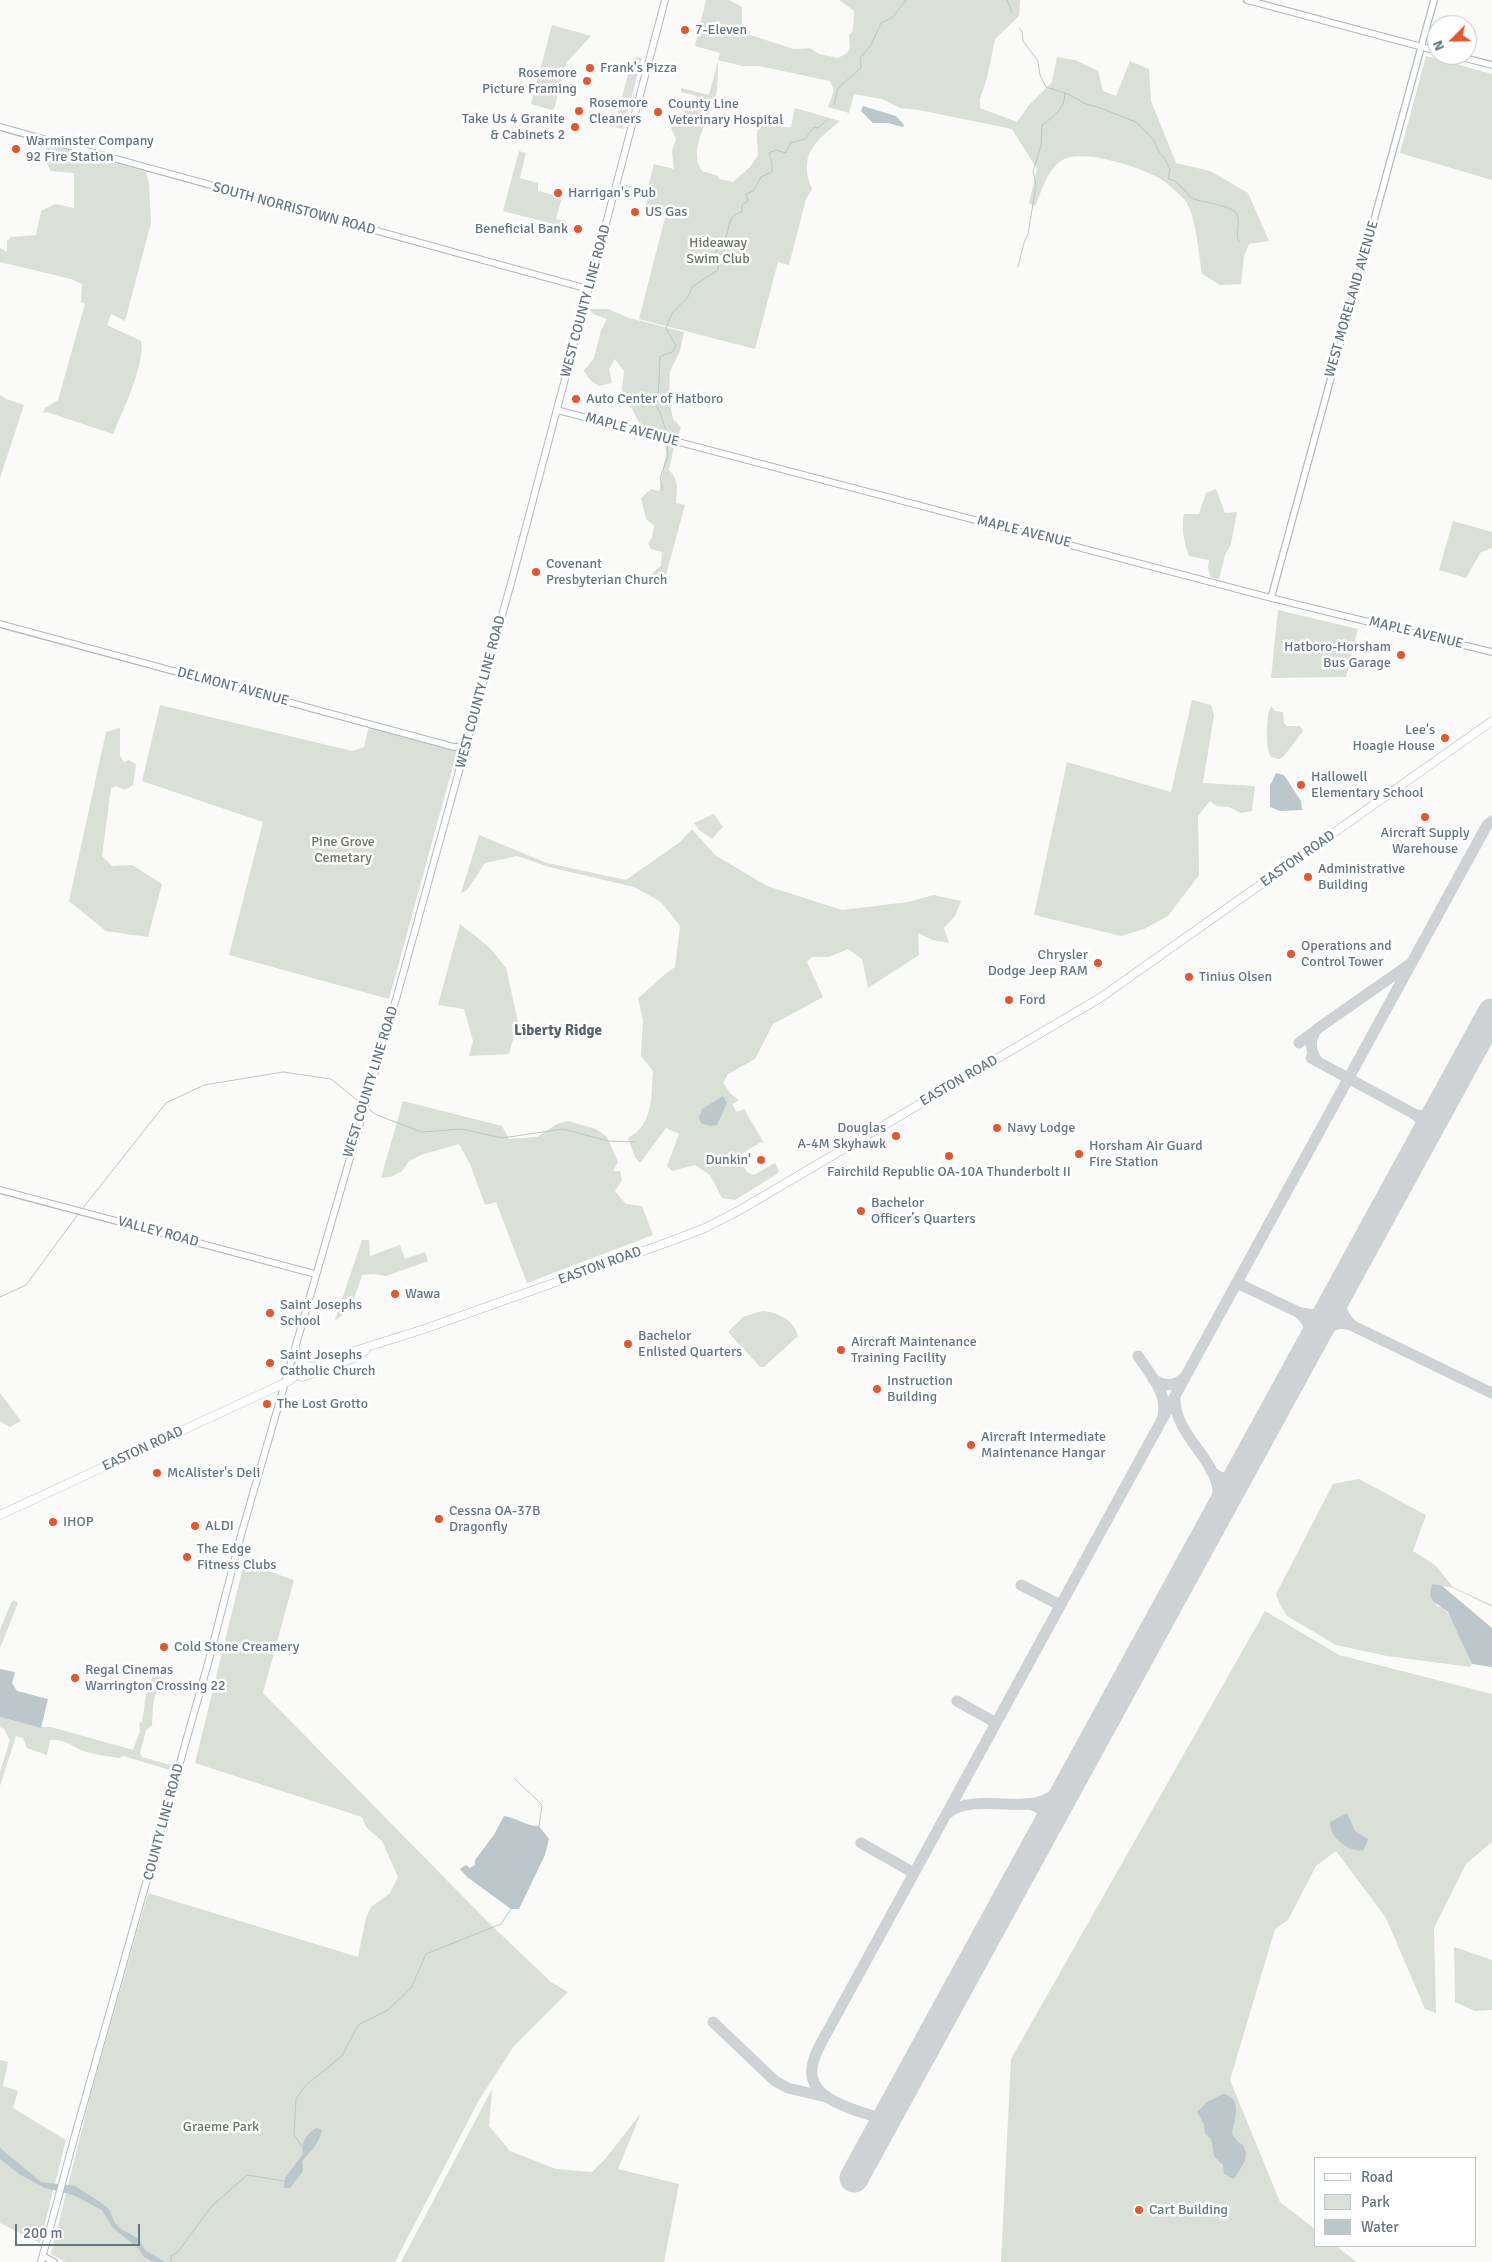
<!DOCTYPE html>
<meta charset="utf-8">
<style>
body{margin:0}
#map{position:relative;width:1492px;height:2262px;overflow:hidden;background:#fafaf8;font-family:Signika,sans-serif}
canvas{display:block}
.legend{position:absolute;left:1314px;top:2157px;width:162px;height:90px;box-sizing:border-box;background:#fff;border:1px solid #c1c8cd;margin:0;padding:6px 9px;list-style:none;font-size:15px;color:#657683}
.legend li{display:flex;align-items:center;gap:10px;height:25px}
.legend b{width:25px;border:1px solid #c1c8cd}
.north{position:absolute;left:1427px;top:15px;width:50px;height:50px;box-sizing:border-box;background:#fff;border:1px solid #c1c8cd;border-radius:50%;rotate:247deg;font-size:14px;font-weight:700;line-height:20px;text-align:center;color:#657683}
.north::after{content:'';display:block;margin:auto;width:18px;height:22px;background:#e4572e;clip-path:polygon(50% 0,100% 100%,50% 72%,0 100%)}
.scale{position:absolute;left:15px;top:2224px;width:125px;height:22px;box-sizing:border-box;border:2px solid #657683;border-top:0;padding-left:6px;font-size:15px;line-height:18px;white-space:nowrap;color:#657683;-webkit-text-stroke:4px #fff;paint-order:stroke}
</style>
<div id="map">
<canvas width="1492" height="2262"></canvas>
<ul class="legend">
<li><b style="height:6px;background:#fff"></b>Road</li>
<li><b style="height:14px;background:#dadfd7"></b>Park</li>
<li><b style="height:14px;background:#bbc7cb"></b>Water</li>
</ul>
<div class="north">N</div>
<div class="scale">200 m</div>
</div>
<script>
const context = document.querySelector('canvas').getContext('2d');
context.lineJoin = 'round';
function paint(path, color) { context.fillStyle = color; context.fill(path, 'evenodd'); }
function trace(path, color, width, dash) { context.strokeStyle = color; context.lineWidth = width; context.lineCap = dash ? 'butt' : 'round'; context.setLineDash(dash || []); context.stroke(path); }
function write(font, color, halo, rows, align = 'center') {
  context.font = font + ' Signika,sans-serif'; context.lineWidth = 5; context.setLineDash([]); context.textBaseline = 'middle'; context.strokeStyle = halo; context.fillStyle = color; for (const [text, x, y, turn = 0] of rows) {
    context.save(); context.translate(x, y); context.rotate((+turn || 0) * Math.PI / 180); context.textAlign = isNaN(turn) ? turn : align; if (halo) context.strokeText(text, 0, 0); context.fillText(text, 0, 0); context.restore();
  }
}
const green = new Path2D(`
 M 706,0 L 729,0 L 742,7 L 742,24 L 750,31 L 750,35 L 794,49 L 810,48 L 819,54 L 838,58 L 847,53 L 850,47 L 849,35 L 853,31 L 854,11 L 839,0 L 1020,0 L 1019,16 L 995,39 L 987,78 L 980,99 L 980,108 L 1017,122 L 1030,104 L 1052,82 L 1057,57 L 1075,60 L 1098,71 L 1103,91 L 1116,96 L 1130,61 L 1149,69 L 1151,101 L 1176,163 L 1210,171 L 1248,193 L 1269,241 L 1249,244 L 1244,256 L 1241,284 L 1220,285 L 1202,274 C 1199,255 1196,219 1187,203 C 1184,198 1165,181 1159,178 C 1140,167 1080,147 1061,161 C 1047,170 1042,191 1035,206 L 1029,203 L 1037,169 L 1012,129 L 919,110 L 900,108 L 882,99 L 854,94 L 849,113 L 828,107 L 834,90 L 830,81 L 759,66 L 742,66 L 718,60 C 718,72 718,84 716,96 C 710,118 687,149 702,171 L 718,176 L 719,179 L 733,182 L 750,167 L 758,155 C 758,134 751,126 775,116 L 782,127 L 791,127 L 795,108 L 840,121 C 816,141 797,155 812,189 L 806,199 L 789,265 L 778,262 L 755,349 L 639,319 L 667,210 L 650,205 L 646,216 L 644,214 L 647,200 L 621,192 L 622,184 L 647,190 L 654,164 L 674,169 L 672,151 L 676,139 L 671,128 L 674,119 L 686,110 L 693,112 L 697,96 L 681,92 L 681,88 L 709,95 L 720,53 L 695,46 Z
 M 552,25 L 591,36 L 567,62 L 554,109 L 551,110 L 531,104 Z
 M 1426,56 L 1492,74 L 1492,180 L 1400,153 Z
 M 636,57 L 642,58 L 623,129 L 616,127 L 615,123 L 632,60 Z
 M 46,144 L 146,172 L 149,183 L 151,223 L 125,321 L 111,314 L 107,325 L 141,341 C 146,362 122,413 113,434 L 47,412 L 43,413 L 45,408 L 58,400 L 85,304 L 81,302 L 82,284 L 71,279 L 0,262 L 0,248 L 7,252 L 7,241 L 11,237 L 36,235 L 41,211 L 55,204 L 74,208 L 74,173 L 51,171 L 46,162 Z
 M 519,151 L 526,153 L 520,178 L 538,183 L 538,191 L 562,197 L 556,219 L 566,221 L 565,227 L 503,211 Z
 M 588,309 L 608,309 L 629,318 L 684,332 L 680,351 L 670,371 L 669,397 L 673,419 L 681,427 L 678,436 L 671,437 L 642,428 L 632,409 L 621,397 L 624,371 L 615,359 L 609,369 L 612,383 L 599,386 L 590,380 L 584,371 L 594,358 L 601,330 L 607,319 L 593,314 Z
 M 0,395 L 6,399 L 24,405 L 0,478 Z
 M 665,445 L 674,447 L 669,470 C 679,480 677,489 676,503 L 685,505 L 663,586 L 652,583 L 650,575 L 661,566 L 662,552 L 651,549 L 648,543 L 652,538 L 654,526 L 646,519 L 641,498 L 651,489 L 659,491 L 666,453 Z
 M 1216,489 L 1225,513 L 1237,512 L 1231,544 L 1225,555 L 1219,579 L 1210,577 L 1208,567 L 1209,560 L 1189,556 C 1184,542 1181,528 1184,514 L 1199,514 L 1206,493 Z
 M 1453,521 L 1492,532 L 1492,548 L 1481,552 L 1466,578 L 1439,570 Z
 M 1278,610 L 1358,629 L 1346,677 L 1271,678 Z
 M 1192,700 L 1211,705 L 1214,715 L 1203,783 L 1255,786 L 1252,811 L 1241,813 L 1229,807 L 1217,806 L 1210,801 L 1198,816 L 1199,875 L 1168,916 L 1144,929 L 1121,936 L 1034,915 L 1067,762 L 1171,792 Z
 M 160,705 L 352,751 L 364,747 L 369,726 L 457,751 L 389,999 L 229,955 L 263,822 L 142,781 Z
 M 1271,706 L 1275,711 L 1283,712 L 1284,723 L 1287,726 L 1300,726 L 1303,731 L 1284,756 L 1279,759 L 1271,757 C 1265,749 1266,715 1271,706 Z
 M 120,728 L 120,756 L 124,762 L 129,760 L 136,764 L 133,785 L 125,790 L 116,786 L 111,788 L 102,856 L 112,866 L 132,865 L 162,884 L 148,937 L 106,931 L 69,901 L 106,732 Z
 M 714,814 L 723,827 L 712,839 L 699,830 L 694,823 Z
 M 692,829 L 715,855 L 767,886 L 842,910 L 908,902 L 934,895 L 961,901 L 955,916 L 944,928 L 949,943 L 933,940 L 918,933 L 919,955 L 868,988 L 862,959 L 848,949 L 829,957 L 812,957 L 807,962 L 823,997 L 773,1024 L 755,1059 L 728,1074 L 723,1083 L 731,1094 L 739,1100 L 732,1104 L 737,1112 L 744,1109 L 764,1143 L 761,1142 L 738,1156 L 747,1172 L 754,1175 L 775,1163 L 779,1171 L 777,1174 L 735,1200 L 722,1198 L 710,1175 L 695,1165 L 672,1171 L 667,1166 L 679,1134 L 666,1128 L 640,1163 L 635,1157 L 628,1138 C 654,1124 651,1096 653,1071 L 641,1056 L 643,1020 L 638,998 C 651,988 661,976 675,967 L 680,926 L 661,902 L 634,887 L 549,867 L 517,856 L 485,863 L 467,890 L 461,893 L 479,835 L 547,863 L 626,880 L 680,842 Z
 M 460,924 L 489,947 L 506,968 L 518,1022 L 509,1054 L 469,1056 L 473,1041 L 464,1009 L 438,1005 Z
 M 403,1101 L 502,1126 L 509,1139 L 537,1137 L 557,1124 L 568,1121 L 596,1129 L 607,1137 L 618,1162 L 613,1171 L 620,1171 L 622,1180 L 615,1191 L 626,1204 L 642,1206 L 653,1235 L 527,1283 L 496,1202 L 485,1205 L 470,1164 L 459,1144 L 421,1155 L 409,1161 L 402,1171 L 391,1177 L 381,1178 Z
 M 362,1240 L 369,1240 L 370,1256 L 400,1245 L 405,1259 L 425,1252 L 428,1261 L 386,1276 L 375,1274 L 362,1275 C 358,1289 350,1314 335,1320 Z
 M 762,1311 C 778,1312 794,1320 798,1336 L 764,1367 L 760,1367 L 728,1332 L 743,1317 Z
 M 0,1393 L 21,1421 L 10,1427 L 0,1421 Z
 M 1359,1479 L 1426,1515 L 1413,1551 L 1435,1565 L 1453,1587 L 1492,1605 L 1492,1607 L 1453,1588 L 1433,1584 L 1437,1606 L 1443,1607 L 1452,1619 L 1472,1664 L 1470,1667 L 1387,1656 L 1336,1645 L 1287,1616 L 1280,1605 L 1276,1594 L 1333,1484 Z
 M 244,1563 L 294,1580 L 263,1693 L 488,1922 L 551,1982 L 568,1992 L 514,2046 L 479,2100 L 395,2262 L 65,2262 L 51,2254 L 91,2093 L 148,1893 L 358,1957 L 366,1918 L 371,1907 L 390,1893 L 398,1877 L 382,1841 L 366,1827 L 362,1817 L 195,1763 Z
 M 14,1600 L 18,1603 L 0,1648 L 0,1630 L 11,1603 Z
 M 1265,1611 L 1339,1655 L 1492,1694 L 1492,1842 L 1466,1864 L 1434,1928 L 1436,2013 L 1425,2009 L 1386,1918 L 1336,1851 L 1316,1866 L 1288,1920 L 1275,1929 L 1230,2080 L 1280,2202 L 1316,2230 L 1316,2246 L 1336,2246 L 1357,2262 L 1001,2262 L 1011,2059 Z
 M 158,1673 L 161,1675 L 160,1689 L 155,1695 L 153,1706 L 152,1725 L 146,1730 L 140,1753 L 142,1757 L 171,1765 L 172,1769 L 170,1770 L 123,1756 L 119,1758 C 108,1756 98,1755 87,1752 C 75,1749 65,1738 50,1740 L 47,1755 L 27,1748 L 23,1738 L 16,1736 L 0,1786 L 0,1772 L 10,1740 L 4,1729 L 0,1727 L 0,1717 L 37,1727 L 51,1727 L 133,1750 L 140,1731 L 139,1723 L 142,1722 C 145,1707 145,1688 154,1674 Z
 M 1454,1947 L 1492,1960 L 1492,2010 L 1475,2011 L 1455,2002 Z
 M 0,2060 L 8,2062 L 3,2086 L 18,2091 L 13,2108 L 66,2140 L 40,2243 L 0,2223 Z
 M 492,2089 L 489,2126 L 510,2151 L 556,2169 L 592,2172 L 606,2158 L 641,2113 L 618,2169 L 679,2184 L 664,2262 L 401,2262 Z`);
const water = new Path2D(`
 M 863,106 L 896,116 L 904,125 L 903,127 L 888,123 L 873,123 L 861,111 Z
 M 1276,773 L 1284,775 L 1301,801 L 1302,810 L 1280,811 L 1270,807 L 1270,786 Z
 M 723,1096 L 727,1103 L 717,1125 L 710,1126 L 701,1123 L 699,1118 L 702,1109 Z
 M 1432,1584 L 1441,1585 L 1492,1628 L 1492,1667 L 1472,1664 L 1448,1612 L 1433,1601 L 1430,1595 Z
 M 0,1669 L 15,1672 L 12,1683 L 17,1691 L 48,1699 L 41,1728 L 0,1717 Z
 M 1347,1813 L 1355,1831 L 1368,1839 L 1364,1850 C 1350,1853 1329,1838 1330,1822 Z
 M 504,1816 C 517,1818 525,1826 539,1826 L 549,1839 L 545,1855 L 519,1909 L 511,1909 L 467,1877 L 460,1869 L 466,1865 L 470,1868 L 475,1865 L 475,1860 L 494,1835 Z
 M 1223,2094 C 1244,2098 1234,2120 1232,2134 L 1238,2142 L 1243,2145 L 1246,2153 L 1245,2161 L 1234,2179 L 1224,2174 L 1223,2165 L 1214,2156 L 1211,2139 L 1205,2133 L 1204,2124 L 1197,2112 L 1207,2102 Z
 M 317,2128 L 322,2130 C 319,2144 311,2151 302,2161 L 303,2171 L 290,2188 L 284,2188 L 285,2178 L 303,2154 C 300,2143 307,2133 317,2128 Z
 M 0,2148 L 41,2182 L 75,2186 L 100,2202 L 109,2209 L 115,2223 L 121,2229 L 139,2239 L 145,2250 L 165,2262 L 153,2262 L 144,2257 L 138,2248 L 113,2228 L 102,2210 L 73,2195 L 45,2188 L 19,2174 L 0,2159 Z`);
const stream = new Path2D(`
 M 1007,0 L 1012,12
 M 1019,28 L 1022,32 L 1023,41 L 1038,61 L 1040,75 L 1046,87 L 1068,94 L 1086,104 L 1098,107 L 1136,122 L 1153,139 L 1159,152 L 1165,159 L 1170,169 L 1168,178 C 1170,180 1173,180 1175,181 C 1179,184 1182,189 1186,191 C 1189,194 1188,198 1194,199 C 1202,202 1232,206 1236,213 C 1242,222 1234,233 1239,242
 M 834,105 L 838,88 L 861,68 L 860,58 L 871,45 L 881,23 L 893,17 L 906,0
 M 1018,267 L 1024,243 L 1028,234 L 1036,185 L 1033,171 L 1041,146 L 1042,125 C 1053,117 1065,109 1065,93
 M 668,434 C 662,424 663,414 656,406 L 658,401 L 660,358 L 661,356 L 672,352 L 676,346 L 666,328 L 672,313 L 688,297 L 692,287 L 718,270 L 719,262 L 715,254 C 718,247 724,243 726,237 C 730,226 728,215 742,212 L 742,205 L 748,201 L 746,194 L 753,191 L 761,177 L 772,172 L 772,163 L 769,153 L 776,150 L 786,153 L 790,143 L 805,139 L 814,127 L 818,128 L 828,119
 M 663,490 L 660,478 L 668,456 L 667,444
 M 367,1108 L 377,1115 L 422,1132 L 462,1129 L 502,1138 L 563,1129 L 608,1141 L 635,1142
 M 82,1209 L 166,1103 L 204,1085 L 283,1072 L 331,1079 L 362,1104
 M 0,1297 L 26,1285 L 79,1213
 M 515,1779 L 542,1805 L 539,1826
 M 303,2148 L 294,2135 L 296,2099 L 306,2085 L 342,2056 L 358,2025 L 388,2010 L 411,1988 L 426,1954 L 501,1924 L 511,1909
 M 171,2262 L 171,2256 L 177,2253 L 212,2206 L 247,2175 L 284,2181`);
const taxiway = new Path2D(`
 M 1299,1043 L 1314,1032
 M 1311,1058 L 1416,1115 L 1428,1117 L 1439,1109
 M 1317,1061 C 1310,1050 1309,1040 1317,1029 L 1410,964
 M 1416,1115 L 1423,1122 L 1426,1134
 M 1237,1283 L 1298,1312 C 1309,1321 1312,1330 1311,1344
 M 1342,1287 C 1339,1303 1340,1315 1353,1326 L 1492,1393
 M 1300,1313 L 1316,1315 L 1332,1305
 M 1313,1340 C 1326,1328 1336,1319 1353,1326
 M 1138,1356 C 1149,1373 1168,1393 1163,1414
 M 1153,1379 C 1164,1387 1175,1387 1185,1377
 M 1175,1397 C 1174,1432 1208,1452 1217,1484 C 1220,1495 1217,1508 1215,1519
 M 1211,1471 C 1221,1481 1229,1479 1241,1472
 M 1021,1585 L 1060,1605
 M 957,1701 L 996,1723
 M 1029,1804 C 1041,1806 1045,1814 1047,1826
 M 948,1813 C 968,1796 1011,1808 1036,1803 C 1050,1800 1060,1791 1070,1783
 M 861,1843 L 914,1873
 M 713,2022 L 775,2081 L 788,2088 L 826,2097
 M 886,2120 C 863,2112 807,2101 812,2068 C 814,2053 824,2038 831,2025 L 1487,825 L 1492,821`);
const runway = new Path2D(`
 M 854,2178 L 1492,1013`);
const secondary = new Path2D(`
 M 1247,0 L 1437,51
 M 1453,55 L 1492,65
 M 0,127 L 588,289
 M 557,410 L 1271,598 L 1492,652
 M 1271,598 L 1434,0
 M 0,624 L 454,747 L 466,746
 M 0,1190 L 315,1274
 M 43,2256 L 54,2262`);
const primary = new Path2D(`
 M 41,2262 L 75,2135 L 210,1656 L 241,1535 L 398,992 L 514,572 L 665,0`);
const highway = new Path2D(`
 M 296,1350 L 300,1364 L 312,1367
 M 302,1377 L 354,1358 L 365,1351
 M 286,1382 C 329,1355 380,1344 427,1328 C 510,1299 592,1269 674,1240 L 705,1228 L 740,1210 L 1100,998 L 1492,721
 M 0,1515 L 289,1381`);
const markers = [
 [685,30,5,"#e4572e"],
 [590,68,5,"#e4572e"],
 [587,81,5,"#e4572e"],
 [579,111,5,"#e4572e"],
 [658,112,5,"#e4572e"],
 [575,127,5,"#e4572e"],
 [16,149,5,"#e4572e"],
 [558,193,5,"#e4572e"],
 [635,212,5,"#e4572e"],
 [578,229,5,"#e4572e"],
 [576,399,5,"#e4572e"],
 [536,572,5,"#e4572e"],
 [1401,655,5,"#e4572e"],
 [1445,738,5,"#e4572e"],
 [1301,785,5,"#e4572e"],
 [1425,817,5,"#e4572e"],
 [1308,877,5,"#e4572e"],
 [1291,954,5,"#e4572e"],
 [1098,963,5,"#e4572e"],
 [1189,977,5,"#e4572e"],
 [1009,1000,5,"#e4572e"],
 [997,1128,5,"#e4572e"],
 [896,1136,5,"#e4572e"],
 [1079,1154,5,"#e4572e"],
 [949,1156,5,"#e4572e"],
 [761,1160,5,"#e4572e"],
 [861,1211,5,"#e4572e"],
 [395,1294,5,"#e4572e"],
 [270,1313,5,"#e4572e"],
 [628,1344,5,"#e4572e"],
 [841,1350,5,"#e4572e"],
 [270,1363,5,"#e4572e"],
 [877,1389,5,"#e4572e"],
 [267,1404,5,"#e4572e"],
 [971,1445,5,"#e4572e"],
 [157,1473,5,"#e4572e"],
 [439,1519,5,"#e4572e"],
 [53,1522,5,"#e4572e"],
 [195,1526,5,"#e4572e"],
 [187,1557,5,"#e4572e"],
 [164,1647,5,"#e4572e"],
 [75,1678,5,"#e4572e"],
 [1139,2210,5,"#e4572e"]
];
const poiNames = [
 ["7-Eleven",695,30],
 ["Frank's Pizza",600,68],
 ["Rosemore",577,73,"right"],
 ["Picture Framing",577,89,"right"],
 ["Rosemore",589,103],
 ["Cleaners",589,119],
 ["County Line",668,104],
 ["Veterinary Hospital",668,120],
 ["Take Us 4 Granite",565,119,"right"],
 ["& Cabinets 2",565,135,"right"],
 ["Warminster Company",26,141],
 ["92 Fire Station",26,157],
 ["Harrigan's Pub",568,193],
 ["US Gas",645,212],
 ["Beneficial Bank",568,229,"right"],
 ["Auto Center of Hatboro",586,399],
 ["Covenant",546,564],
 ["Presbyterian Church",546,580],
 ["Hatboro-Horsham",1391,647,"right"],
 ["Bus Garage",1391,663,"right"],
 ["Lee's",1435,730,"right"],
 ["Hoagie House",1435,746,"right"],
 ["Hallowell",1311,777],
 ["Elementary School",1311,793],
 ["Aircraft Supply",1425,833,"center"],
 ["Warehouse",1425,849,"center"],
 ["Administrative",1318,869],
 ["Building",1318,885],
 ["Operations and",1301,946],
 ["Control Tower",1301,962],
 ["Chrysler",1088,955,"right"],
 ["Dodge Jeep RAM",1088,971,"right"],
 ["Tinius Olsen",1199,977],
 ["Ford",1019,1000],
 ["Douglas",886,1128,"right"],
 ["A-4M Skyhawk",886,1144,"right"],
 ["Navy Lodge",1007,1128],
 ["Horsham Air Guard",1089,1146],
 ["Fire Station",1089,1162],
 ["Dunkin'",751,1160,"right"],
 ["Fairchild Republic OA-10A Thunderbolt II",949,1172,"center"],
 ["Bachelor",871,1203],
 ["Officer’s Quarters",871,1219],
 ["Wawa",405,1294],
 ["Saint Josephs",280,1305],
 ["School",280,1321],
 ["Bachelor",638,1336],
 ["Enlisted Quarters",638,1352],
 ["Aircraft Maintenance",851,1342],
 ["Training Facility",851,1358],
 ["Saint Josephs",280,1355],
 ["Catholic Church",280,1371],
 ["Instruction",887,1381],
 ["Building",887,1397],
 ["The Lost Grotto",277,1404],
 ["Aircraft Intermediate",981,1437],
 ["Maintenance Hangar",981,1453],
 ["McAlister's Deli",167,1473],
 ["Cessna OA-37B",449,1511],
 ["Dragonfly",449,1527],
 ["IHOP",63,1522],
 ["ALDI",205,1526],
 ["The Edge",197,1549],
 ["Fitness Clubs",197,1565],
 ["Cold Stone Creamery",174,1647],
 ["Regal Cinemas",85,1670],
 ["Warrington Crossing 22",85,1686],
 ["Cart Building",1149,2210]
];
const streetNames = [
 ["SOUTH NORRISTOWN ROAD",294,209,15],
 ["WEST MORELAND AVENUE",1352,299,-74],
 ["WEST COUNTY LINE ROAD",586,301,-75],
 ["MAPLE AVENUE",632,430,15],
 ["MAPLE AVENUE",1024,532,14],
 ["MAPLE AVENUE",1416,633,14],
 ["DELMONT AVENUE",233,687,15],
 ["WEST COUNTY LINE ROAD",481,692,-75],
 ["EASTON ROAD",1298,859,-35],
 ["EASTON ROAD",959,1081,-30],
 ["WEST COUNTY LINE ROAD",371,1082,-73],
 ["VALLEY ROAD",158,1232,15],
 ["EASTON ROAD",600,1266,-20],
 ["EASTON ROAD",143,1449,-25],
 ["COUNTY LINE ROAD",164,1822,-75]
];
const parkNames = [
 ["Hideaway",718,243],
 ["Swim Club",718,259],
 ["Pine Grove",343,842],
 ["Cemetary",343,858],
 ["Graeme Park",221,2127]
];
const neighbourhoodNames = [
 ["Liberty Ridge",558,1031]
];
paint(green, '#dadfd7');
paint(water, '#bbc7cb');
trace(stream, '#bbc7cb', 1);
trace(taxiway, '#ced2d4', 11);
trace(runway, '#ced2d4', 29);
trace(secondary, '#b3babf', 8);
trace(primary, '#b5babe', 8);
trace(highway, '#b4b9bd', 9);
trace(secondary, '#fff', 5.5);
trace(primary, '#fff', 6);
trace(highway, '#fff', 8);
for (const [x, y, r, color] of markers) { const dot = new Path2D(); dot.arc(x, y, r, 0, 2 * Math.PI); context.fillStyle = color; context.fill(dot); trace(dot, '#fff', 2); }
write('14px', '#657683', '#fff', poiNames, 'left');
write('14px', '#657683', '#fff', streetNames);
write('14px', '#687a64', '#fff', parkNames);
write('bold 15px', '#57646e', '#fff', neighbourhoodNames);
</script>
